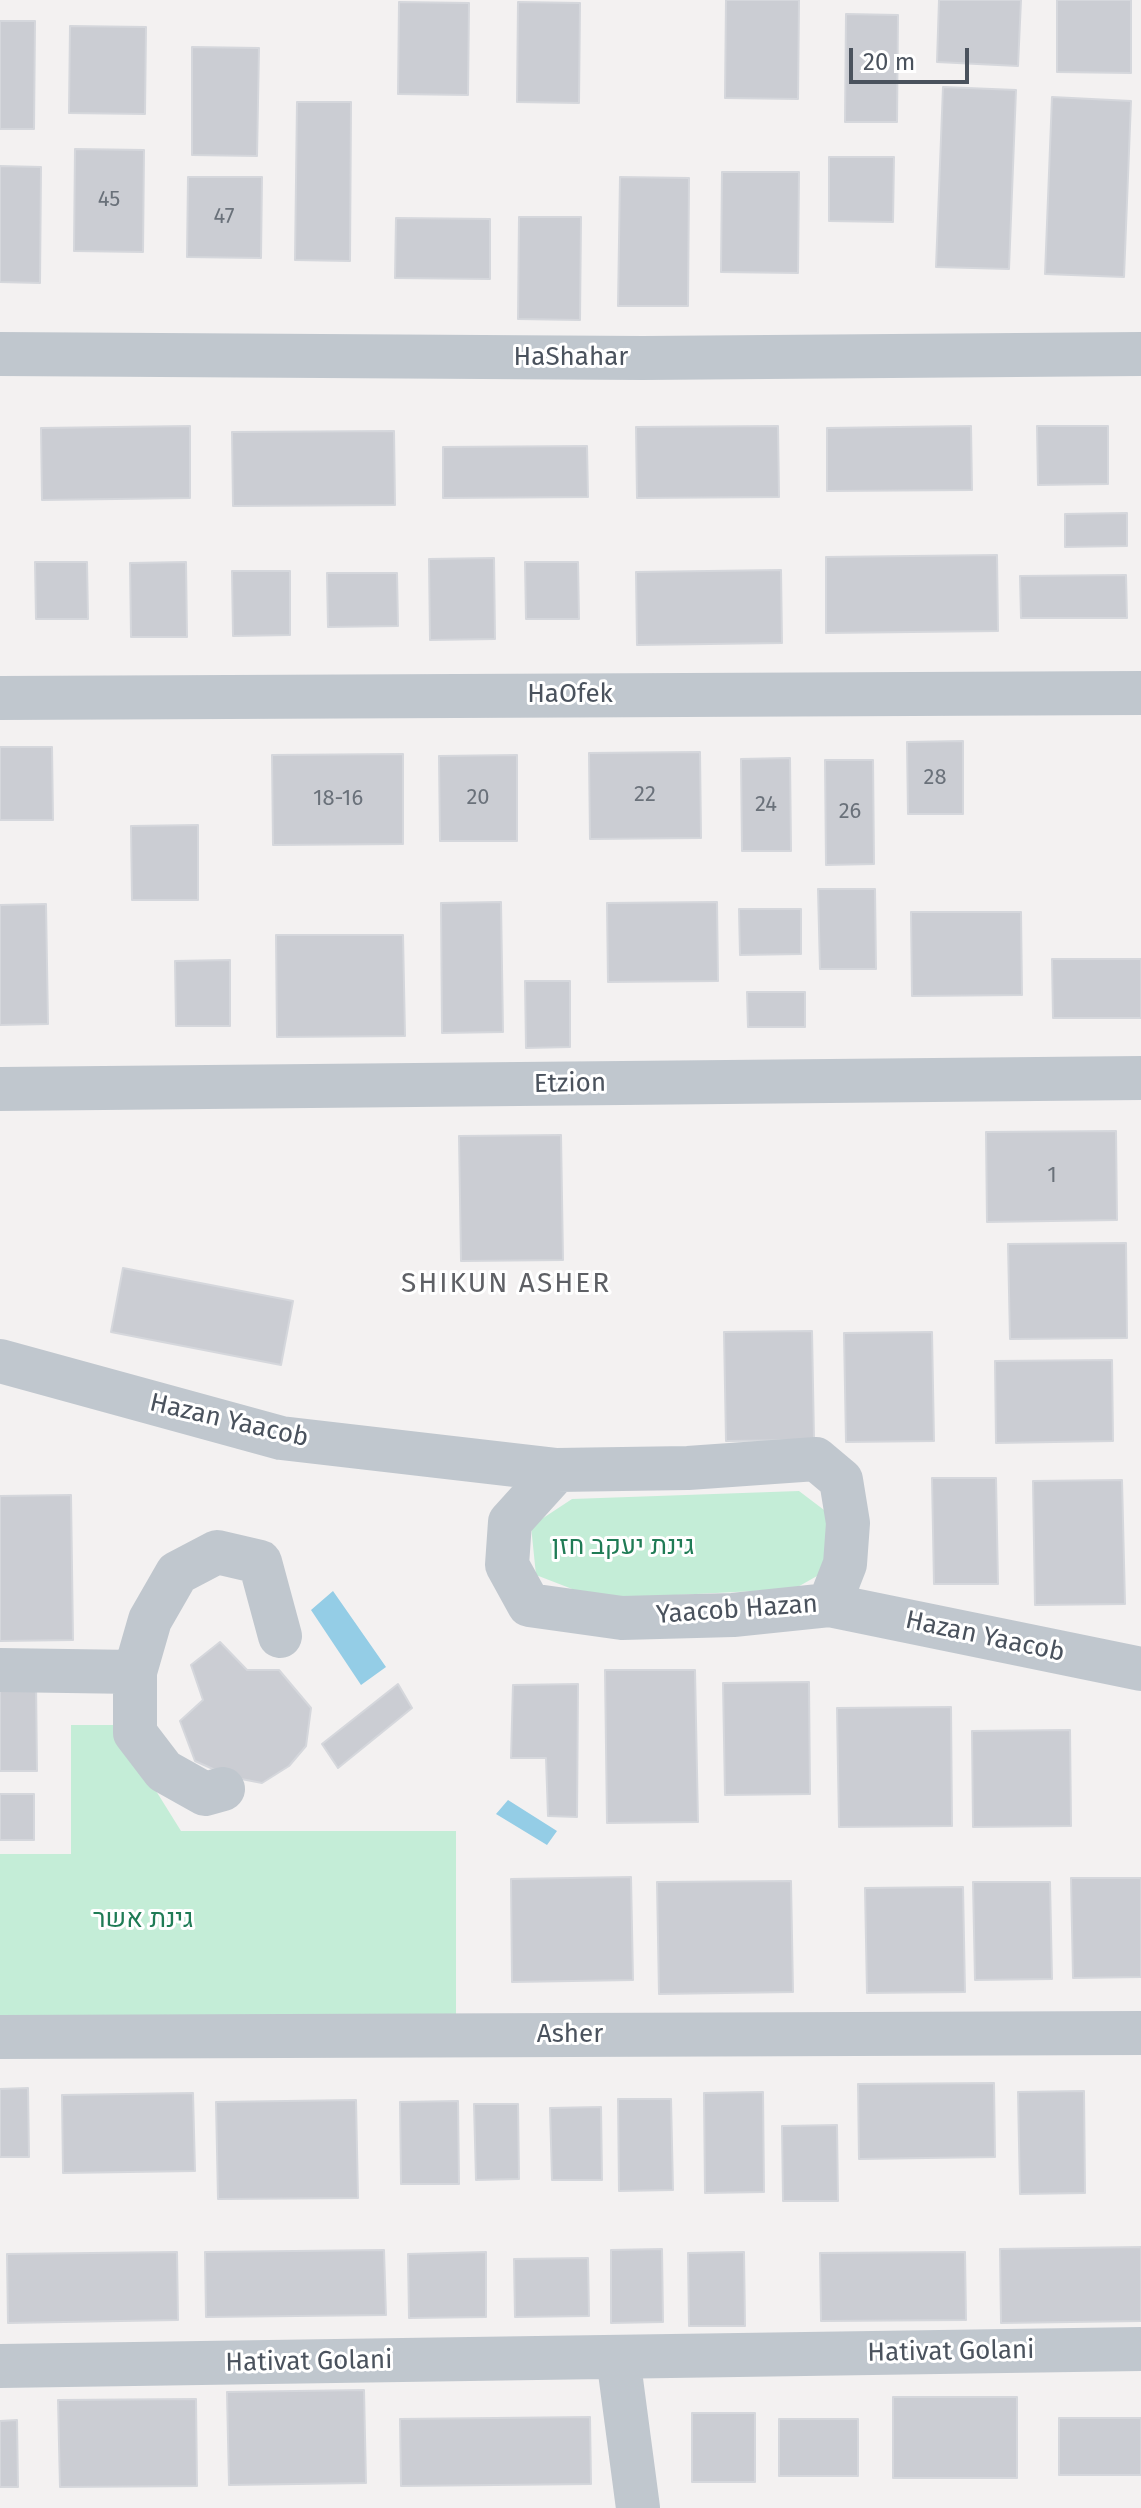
<!DOCTYPE html>
<meta charset="utf-8">
<style>
body{margin:0}
#map{position:relative;width:1141px;height:2508px;overflow:hidden;background:#f3f1f1;font-family:"Fira Sans",sans-serif}
canvas{display:block}
.scale{position:absolute;left:849px;top:48px;width:120px;height:36px;box-sizing:border-box;border:4px solid #4a525d;border-top:0;padding-left:10px;font-size:24px;line-height:28px;white-space:nowrap;color:#4a525d;-webkit-text-stroke:6px #fff;paint-order:stroke}
</style>
<div id="map">
<canvas width="1141" height="2508"></canvas>
<div class="scale">20 m</div>
</div>
<script>
const context = document.querySelector('canvas').getContext('2d');
context.lineJoin = 'round';
function paint(path, color) { context.fillStyle = color; context.fill(path, 'evenodd'); }
function trace(path, color, width, dash) { context.strokeStyle = color; context.lineWidth = width; context.lineCap = dash ? 'butt' : 'round'; context.setLineDash(dash || []); context.stroke(path); }
function write(font, color, halo, rows, align = 'center') {
  context.font = font + ' "Fira Sans",Heebo,sans-serif'; context.lineWidth = 6; context.setLineDash([]); context.textBaseline = 'middle'; context.strokeStyle = halo; context.fillStyle = color; for (const [text, x, y, turn = 0] of rows) {
    context.save(); context.translate(x, y); context.rotate((+turn || 0) * Math.PI / 180); context.textAlign = isNaN(turn) ? turn : align; if (halo) context.strokeText(text, 0, 0); context.fillText(text, 0, 0); context.restore();
  }
}
const green = new Path2D(`
 M 799,1491 L 828,1513 L 833,1567 L 794,1589 L 598,1599 L 536,1575 L 531,1526 L 572,1499 Z
 M 71,1725 L 115,1725 L 181,1831 L 456,1831 L 456,2017 L 0,2016 L 0,1854 L 71,1854 Z`);
const water = new Path2D(`
 M 333,1591 L 386,1667 L 361,1685 L 311,1610 Z
 M 508,1800 L 557,1831 L 547,1845 L 496,1814 Z`);
const building = new Path2D(`
 M 726,0 L 799,0 L 798,99 L 725,98 Z
 M 939,0 L 1021,0 L 1018,66 L 937,62 Z
 M 1057,0 L 1131,0 L 1131,73 L 1057,72 Z
 M 399,2 L 469,3 L 468,95 L 398,94 Z
 M 518,2 L 580,3 L 579,103 L 517,102 Z
 M 846,14 L 898,15 L 897,122 L 845,122 Z
 M 0,21 L 35,21 L 34,129 L 0,129 Z
 M 70,26 L 146,27 L 145,114 L 69,113 Z
 M 192,47 L 259,48 L 257,156 L 192,155 Z
 M 943,87 L 1016,90 L 1009,269 L 936,267 Z
 M 1052,97 L 1131,101 L 1124,277 L 1045,274 Z
 M 297,102 L 351,102 L 350,261 L 295,260 Z
 M 75,149 L 144,150 L 143,252 L 74,251 Z
 M 829,157 L 894,157 L 893,222 L 829,221 Z
 M 0,166 L 41,167 L 40,283 L 0,282 Z
 M 722,172 L 799,172 L 798,273 L 721,272 Z
 M 188,177 L 262,177 L 261,258 L 187,257 Z
 M 620,177 L 689,178 L 688,306 L 618,306 Z
 M 519,217 L 581,217 L 580,320 L 518,319 Z
 M 396,218 L 490,219 L 490,279 L 395,278 Z
 M 190,426 L 190,498 L 42,500 L 41,428 Z
 M 778,426 L 779,497 L 637,498 L 636,427 Z
 M 971,426 L 972,490 L 827,491 L 827,428 Z
 M 1037,426 L 1108,426 L 1108,484 L 1038,485 Z
 M 394,431 L 395,505 L 233,506 L 232,432 Z
 M 587,446 L 588,497 L 443,498 L 443,447 Z
 M 1127,513 L 1127,546 L 1065,547 L 1065,514 Z
 M 997,555 L 998,631 L 826,633 L 826,557 Z
 M 494,558 L 495,639 L 430,640 L 429,559 Z
 M 35,562 L 87,562 L 88,619 L 36,619 Z
 M 186,562 L 187,637 L 131,637 L 130,563 Z
 M 525,562 L 578,562 L 579,619 L 526,619 Z
 M 781,570 L 782,643 L 637,645 L 636,572 Z
 M 232,571 L 290,571 L 290,635 L 233,636 Z
 M 327,573 L 397,573 L 398,626 L 328,627 Z
 M 1126,575 L 1127,618 L 1021,618 L 1020,576 Z
 M 963,741 L 963,814 L 908,814 L 907,742 Z
 M 0,747 L 52,747 L 53,820 L 0,820 Z
 M 700,752 L 701,838 L 590,839 L 589,753 Z
 M 403,754 L 403,844 L 273,845 L 272,755 Z
 M 517,755 L 517,841 L 440,841 L 439,756 Z
 M 790,758 L 791,851 L 742,851 L 741,759 Z
 M 825,760 L 873,760 L 874,864 L 826,865 Z
 M 198,825 L 198,900 L 132,900 L 131,826 Z
 M 818,889 L 875,889 L 876,969 L 820,969 Z
 M 501,902 L 503,1032 L 442,1033 L 441,903 Z
 M 717,902 L 718,981 L 608,982 L 607,903 Z
 M 46,904 L 48,1024 L 0,1025 L 0,905 Z
 M 739,909 L 801,909 L 801,954 L 740,955 Z
 M 911,912 L 1021,912 L 1022,995 L 912,996 Z
 M 276,935 L 403,935 L 405,1036 L 277,1037 Z
 M 1052,959 L 1141,959 L 1141,1018 L 1053,1018 Z
 M 230,960 L 230,1026 L 176,1026 L 175,961 Z
 M 525,981 L 570,981 L 570,1047 L 526,1048 Z
 M 747,992 L 805,992 L 805,1027 L 748,1027 Z
 M 1116,1131 L 1117,1220 L 987,1222 L 986,1132 Z
 M 561,1135 L 563,1260 L 461,1261 L 459,1136 Z
 M 1126,1243 L 1127,1338 L 1010,1339 L 1008,1244 Z
 M 123,1268 L 293,1301 L 281,1365 L 111,1332 Z
 M 812,1331 L 814,1440 L 726,1441 L 724,1332 Z
 M 932,1332 L 934,1441 L 846,1442 L 844,1333 Z
 M 1112,1360 L 1113,1441 L 996,1443 L 995,1361 Z
 M 932,1478 L 996,1478 L 998,1584 L 934,1584 Z
 M 1122,1480 L 1125,1604 L 1035,1605 L 1033,1481 Z
 M 71,1495 L 73,1640 L 0,1641 L 0,1496 Z
 M 220,1642 L 247,1670 L 279,1670 L 311,1708 L 306,1746 L 289,1766 L 262,1783 L 231,1777 L 195,1761 L 180,1721 L 203,1700 L 191,1665 Z
 M 605,1670 L 695,1670 L 698,1822 L 607,1823 Z
 M 0,1681 L 36,1681 L 37,1771 L 0,1771 Z
 M 809,1682 L 810,1794 L 725,1795 L 723,1683 Z
 M 398,1684 L 412,1708 L 338,1768 L 322,1744 Z
 M 578,1684 L 577,1817 L 548,1816 L 546,1758 L 511,1758 L 513,1685 Z
 M 951,1707 L 952,1826 L 839,1827 L 837,1708 Z
 M 1070,1730 L 1071,1826 L 973,1827 L 972,1731 Z
 M 0,1794 L 34,1794 L 34,1840 L 0,1840 Z
 M 631,1877 L 633,1980 L 512,1982 L 511,1879 Z
 M 1071,1878 L 1141,1878 L 1141,1977 L 1073,1978 Z
 M 791,1881 L 793,1992 L 659,1994 L 657,1882 Z
 M 973,1882 L 1050,1882 L 1052,1979 L 975,1980 Z
 M 963,1887 L 965,1992 L 867,1993 L 865,1888 Z
 M 994,2083 L 995,2157 L 859,2159 L 858,2084 Z
 M 28,2088 L 29,2157 L 0,2157 L 0,2089 Z
 M 1084,2091 L 1085,2193 L 1020,2194 L 1018,2092 Z
 M 763,2092 L 764,2192 L 705,2193 L 704,2093 Z
 M 193,2093 L 195,2171 L 63,2173 L 62,2095 Z
 M 618,2099 L 671,2099 L 673,2190 L 619,2191 Z
 M 356,2100 L 358,2198 L 218,2199 L 216,2102 Z
 M 458,2101 L 459,2184 L 401,2184 L 400,2102 Z
 M 474,2104 L 518,2104 L 519,2179 L 476,2180 Z
 M 601,2107 L 602,2180 L 552,2180 L 550,2108 Z
 M 837,2125 L 838,2201 L 783,2201 L 782,2126 Z
 M 1141,2247 L 1141,2321 L 1001,2323 L 1000,2249 Z
 M 662,2249 L 663,2322 L 611,2323 L 611,2250 Z
 M 384,2250 L 386,2315 L 206,2317 L 205,2252 Z
 M 177,2252 L 178,2320 L 8,2323 L 7,2254 Z
 M 486,2252 L 486,2317 L 409,2318 L 408,2254 Z
 M 744,2252 L 745,2326 L 689,2326 L 688,2253 Z
 M 965,2252 L 966,2320 L 821,2321 L 820,2253 Z
 M 588,2258 L 589,2316 L 515,2317 L 514,2259 Z
 M 364,2390 L 366,2483 L 229,2485 L 227,2392 Z
 M 893,2397 L 1017,2397 L 1017,2478 L 893,2478 Z
 M 196,2399 L 197,2486 L 60,2487 L 58,2400 Z
 M 692,2413 L 755,2413 L 755,2482 L 692,2482 Z
 M 590,2417 L 591,2484 L 401,2486 L 400,2419 Z
 M 1059,2418 L 1141,2418 L 1141,2475 L 1059,2475 Z
 M 779,2419 L 858,2419 L 858,2476 L 779,2476 Z
 M 17,2420 L 18,2487 L 0,2487 L 0,2421 Z`);
const minor = new Path2D(`
 M 0,354 L 643,358 L 1141,354
 M 0,698 L 1141,693
 M 0,1089 L 1141,1078
 M 0,1361 L 281,1438 L 557,1470 L 688,1468 L 816,1459 L 841,1480 L 848,1523 L 845,1564 L 829,1605
 M 557,1470 L 510,1522 L 507,1565 L 529,1605 L 622,1618 L 733,1615 L 829,1605 L 1141,1669
 M 0,1670 L 135,1672
 M 223,1789 L 205,1794 L 164,1771 L 135,1733 L 135,1672 L 150,1620 L 177,1573 L 217,1552 L 260,1562 L 280,1636
 M 0,2037 L 1141,2033
 M 618,2357 L 638,2508
 M 0,2366 L 1141,2349`);
const numberNames = [
 ["45",109,200],
 ["47",224,217],
 ["28",935,778],
 ["22",645,795],
 ["20",478,798],
 ["18-16",338,799],
 ["24",766,805],
 ["26",850,812],
 ["1",1052,1176]
];
const streetNames = [
 ["HaShahar",571,358],
 ["HaOfek",570,695],
 ["Etzion",570,1084,-1],
 ["Hazan Yaacob",229,1421,13],
 ["Yaacob Hazan",737,1610,-4],
 ["Hazan Yaacob",985,1637,12],
 ["Asher",570,2035],
 ["Hativat Golani",951,2352,-1],
 ["Hativat Golani",309,2362,-1]
];
const parkNames = [
 ["גינת יעקב חזן",623,1547],
 ["גינת אשר",143,1920]
];
const neighbourhoodNames = [
 ["SHIKUN ASHER",506,1284]
];
paint(green, '#c4edd7');
paint(water, '#94cde6');
paint(building, '#cbcdd3');
trace(building, '#d5d7dc', 2);
trace(minor, '#c0c7ce', 44);
write('22px', '#6a717a', null, numberNames);
write('26px', '#4a525d', '#fff', streetNames);
write('26px', '#1f7b55', '#fff', parkNames);
context.letterSpacing = '2px';
write('28px', '#5e6065', '#fff', neighbourhoodNames);
context.letterSpacing = '0px';
</script>
